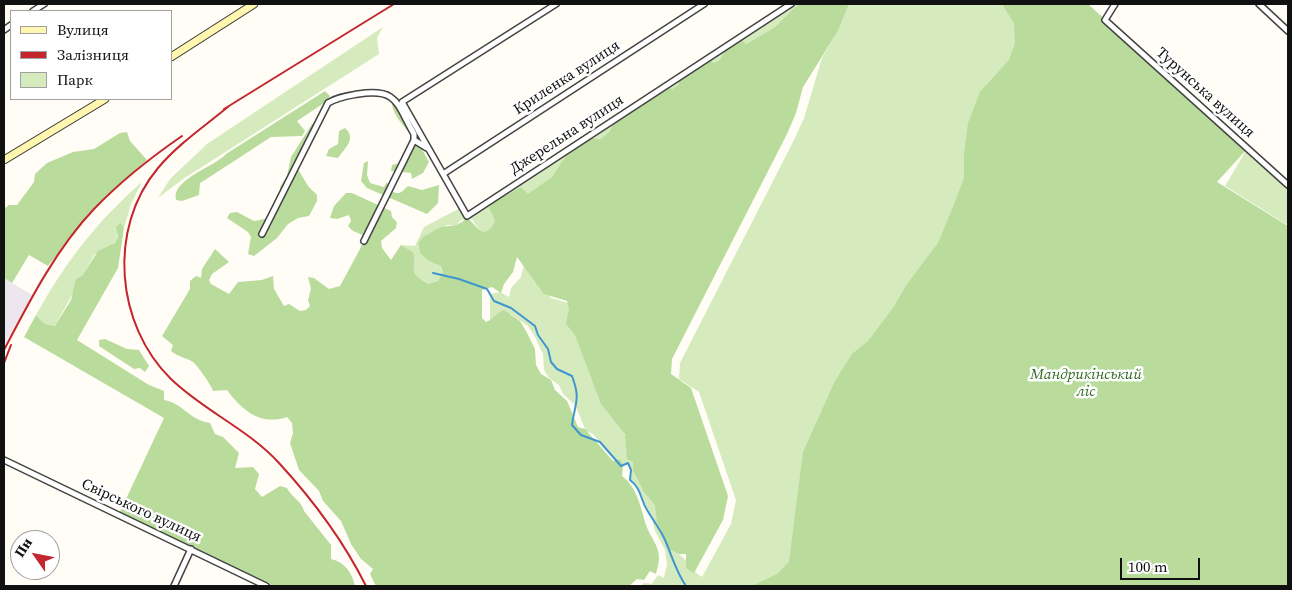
<!DOCTYPE html>
<meta charset="utf-8">
<style>
body{margin:0}
#map{position:relative;width:1292px;height:590px;overflow:hidden;background:#fffdf5;font-family:"Source Serif 4",serif}
canvas{display:block}
.frame{position:absolute;inset:0;border:5px solid #111;pointer-events:none}
.legend{position:absolute;left:10px;top:10px;width:162px;height:90px;box-sizing:border-box;background:#fff;border:1px solid #a0a0a0;margin:0;padding:6px 9px;list-style:none;font-size:15px;color:#111}
.legend li{display:flex;align-items:center;gap:10px;height:25px}
.legend b{width:25px;border:1px solid #a0a0a0}
.north{position:absolute;left:10px;top:530px;width:50px;height:50px;box-sizing:border-box;background:#fff;border:1px solid #a0a0a0;border-radius:50%;rotate:303deg;font-size:14px;font-weight:700;line-height:20px;text-align:center;color:#111}
.north::after{content:'';display:block;margin:auto;width:18px;height:22px;background:#c4262e;clip-path:polygon(50% 0,100% 100%,50% 72%,0 100%)}
.scale{position:absolute;left:1120px;top:558px;width:80px;height:22px;box-sizing:border-box;border:2px solid #111;border-top:0;padding-left:6px;font-size:15px;line-height:18px;white-space:nowrap;color:#111;-webkit-text-stroke:4px #fff;paint-order:stroke}
</style>
<div id="map">
<canvas width="1292" height="590"></canvas>
<div class="frame"></div>
<ul class="legend">
<li><b style="height:6px;background:#fff6b0"></b>Вулиця</li>
<li><b style="height:6px;background:#c4262e"></b>Залізниця</li>
<li><b style="height:14px;background:#d5ebbd"></b>Парк</li>
</ul>
<div class="north">Пн</div>
<div class="scale">100 m</div>
</div>
<script>
const context = document.querySelector('canvas').getContext('2d');
context.lineJoin = 'round';
function paint(path, color) { context.fillStyle = color; context.fill(path, 'evenodd'); }
function trace(path, color, width, dash) { context.strokeStyle = color; context.lineWidth = width; context.lineCap = dash ? 'butt' : 'round'; context.setLineDash(dash || []); context.stroke(path); }
function write(font, color, halo, rows, align = 'center') {
  context.font = font + ' "Source Serif 4",serif'; context.lineWidth = 5; context.setLineDash([]); context.textBaseline = 'middle'; context.strokeStyle = halo; context.fillStyle = color; for (const [text, x, y, turn = 0] of rows) {
    context.save(); context.translate(x, y); context.rotate((+turn || 0) * Math.PI / 180); context.textAlign = isNaN(turn) ? turn : align; if (halo) context.strokeText(text, 0, 0); context.fillText(text, 0, 0); context.restore();
  }
}
const industrial = new Path2D(`
 M 4,278 L 32,295 L 4,346 Z`);
const green = new Path2D(`
 M 791,4 L 798,4 L 775,27 L 746,44 L 741,38 L 724,51 L 720,60 L 612,125 L 609,132 L 600,139 L 594,137 L 565,157 L 552,177 L 528,195 L 521,187 L 495,201 L 491,213 L 495,221 L 491,228 L 485,232 L 479,230 L 472,219 L 461,220 L 457,225 L 447,225 L 418,243 L 420,253 L 441,266 L 443,272 L 438,281 L 428,284 C 404,269 419,271 413,252 L 401,245 L 415,246 L 424,227 L 462,207 L 467,216 Z
 M 849,4 L 1003,4 L 1022,28 L 972,182 L 801,548 L 771,586 L 641,586 L 644,583 L 652,584 L 658,575 L 664,578 L 667,564 L 665,550 L 655,531 L 651,515 L 646,509 L 640,490 L 630,480 L 631,470 L 628,464 L 621,466 L 593,434 L 586,431 L 575,405 L 563,394 L 559,385 L 549,378 L 544,370 L 543,354 L 534,335 L 528,326 L 511,314 L 490,323 L 490,294 L 500,292 L 509,297 L 511,288 L 521,277 L 525,260 L 551,298 L 575,305 L 621,426 L 677,553 C 688,560 691,571 702,577 L 731,524 L 736,500 L 699,392 L 679,379 L 680,363 L 795,138 L 804,118 L 822,58 L 838,31 Z
 M 383,27 L 377,38 L 379,54 L 183,179 L 158,198 L 170,179 L 207,144 Z
 M 1247,149 L 1288,185 L 1288,222 L 1286,224 L 1225,186 Z
 M 142,182 L 131,204 L 124,228 L 121,224 L 115,243 L 94,255 L 55,326 L 45,324 L 36,315 C 65,263 96,222 142,182 Z`);
const forest = new Path2D(`
 M 798,4 L 849,4 L 838,31 L 803,87 L 796,113 L 787,134 L 672,359 L 671,374 L 691,388 L 728,496 L 723,520 L 694,573 L 686,568 L 686,554 L 679,554 L 669,549 L 657,522 L 655,505 L 644,492 L 633,470 L 633,462 L 627,459 L 625,434 L 601,404 L 575,335 L 566,324 L 569,309 L 567,301 L 544,294 L 517,257 L 513,272 L 504,284 L 501,293 L 492,287 L 482,290 L 482,318 L 486,322 C 494,319 496,313 504,310 L 520,321 L 526,331 L 535,349 L 536,365 L 541,374 L 551,380 L 555,390 L 567,401 L 578,427 L 585,429 L 613,461 L 620,459 L 623,466 L 622,476 C 637,487 641,508 646,525 C 650,537 659,545 659,558 C 659,563 657,569 656,574 L 650,571 L 644,580 L 637,579 L 629,586 L 376,586 L 370,574 L 373,569 L 361,559 L 351,544 L 341,521 L 323,501 L 319,491 L 299,470 L 290,443 L 293,433 L 292,423 L 287,417 C 260,426 242,410 227,390 L 213,391 C 212,386 197,365 193,362 C 185,357 178,357 171,351 L 173,345 L 162,336 L 190,289 L 190,281 L 196,276 L 201,278 L 202,269 L 215,249 L 229,262 L 212,274 L 209,280 L 211,284 L 229,294 L 238,282 L 262,280 L 273,276 L 274,289 L 284,306 L 289,304 L 300,311 L 306,310 L 310,306 L 308,300 L 311,289 L 308,277 L 314,278 L 329,289 L 340,286 L 360,249 L 365,236 L 353,231 L 348,226 L 351,221 L 349,215 L 337,219 L 330,218 L 334,206 L 346,193 L 352,193 L 391,211 L 392,217 L 397,222 L 396,228 L 381,241 L 382,248 L 391,260 L 401,245 L 413,252 C 419,271 404,269 428,284 L 438,281 L 443,272 L 441,266 L 429,261 L 420,253 L 418,243 L 423,237 L 441,227 L 457,225 L 468,218 L 479,230 L 485,232 L 491,228 L 495,221 L 489,208 L 495,201 L 521,187 L 528,194 L 552,177 L 565,157 L 590,137 L 600,139 L 609,132 L 616,118 L 666,87 L 672,89 L 679,84 L 679,78 L 709,60 L 714,63 L 720,60 L 724,51 L 740,37 L 746,44 L 775,27 Z
 M 1002,4 L 1088,4 L 1247,149 L 1217,182 L 1288,226 L 1288,586 L 752,586 L 777,574 L 789,562 L 803,452 L 835,381 L 852,354 L 868,341 L 893,308 L 907,284 L 938,243 L 955,202 L 964,178 L 964,154 L 968,123 L 980,92 L 1009,60 L 1015,43 L 1014,23 Z
 M 325,91 L 330,96 L 327,101 L 297,121 L 305,131 L 302,136 L 271,137 L 205,180 L 200,183 L 199,195 L 182,201 L 176,200 C 171,179 215,167 226,154 Z
 M 392,103 L 397,104 L 429,162 L 423,173 L 412,179 L 411,173 L 391,171 L 392,165 C 415,160 408,160 414,140 C 407,127 393,118 392,103 Z
 M 318,122 L 295,164 L 308,186 L 317,195 L 317,201 L 309,216 L 298,218 L 288,224 L 277,238 L 254,256 L 248,254 L 251,237 L 248,232 L 227,218 L 230,213 L 237,212 L 254,221 L 274,217 L 280,206 L 280,187 L 287,176 L 291,157 L 312,124 Z
 M 345,128 C 357,138 345,148 338,158 L 326,156 L 329,149 L 338,144 L 339,131 Z
 M 127,132 L 130,141 L 147,160 L 91,212 L 48,266 L 29,255 L 12,283 L 4,278 L 4,209 L 9,205 L 17,205 L 34,182 L 35,174 L 47,163 L 73,152 L 94,149 L 120,133 Z
 M 368,161 L 367,175 L 370,183 L 384,187 L 386,183 L 391,184 L 393,192 C 401,195 402,191 408,186 L 422,190 L 439,185 L 438,203 L 427,214 L 367,188 L 361,181 L 364,163 Z
 M 121,223 L 124,228 L 118,268 L 77,340 L 149,385 L 164,391 L 164,400 C 183,403 189,420 210,423 L 215,434 L 223,437 L 239,453 L 235,468 L 253,467 L 259,474 L 255,489 L 262,497 L 280,486 L 287,488 C 292,498 301,500 304,511 L 331,545 L 331,559 C 345,562 352,573 355,586 L 266,586 L 119,514 L 164,418 L 24,337 L 36,315 L 45,324 L 55,326 L 71,300 L 76,279 L 82,276 L 98,251 L 115,243 L 118,236 L 116,227 Z
 M 105,339 L 127,349 L 139,350 L 149,366 L 145,372 L 140,368 L 134,369 L 99,346 L 99,340 Z`);
const stream = new Path2D(`
 M 433,273 L 459,279 L 487,289 L 494,301 L 511,308 L 535,326 L 538,335 L 548,349 L 551,362 L 557,369 L 572,376 C 581,400 575,402 572,425 L 581,435 L 600,442 L 621,466 L 628,463 L 631,470 L 630,480 C 642,489 640,499 647,510 C 653,520 660,529 665,540 C 672,556 676,572 686,586`);
const minor = new Path2D(`
 M 556,4 L 402,102 L 467,216 L 791,4
 M 1115,4 L 1105,20 L 1288,185
 M 1259,4 L 1288,31
 M 33,11 L 44,4
 M 4,30 L 11,25
 M 414,140 L 427,148
 M 443,174 L 704,4
 M 262,234 L 328,103 C 338,97 347,96 358,94 C 398,88 396,103 414,134 L 414,140 L 364,241
 M 4,460 L 266,586
 M 174,586 L 191,549`);
const secondary = new Path2D(`
 M 171,57 L 254,4
 M 4,160 L 105,99`);
const rail = new Path2D(`
 M 229,106 C 205,126 178,144 158,168 C 107,229 116,325 171,379 C 204,411 248,429 279,463 C 314,501 343,540 366,586
 M 224,109 L 394,4
 M 4,350 C 29,302 56,249 94,209 C 121,181 150,158 182,136
 M 4,363 L 11,345`);
const streetNames = [
 ["Криленка вулиця",567,78,-33],
 ["Турунська вулиця",1205,93,42],
 ["Джерельна вулиця",567,135,-33],
 ["Свірського вулиця",141,511,25]
];
const parkNames = [
 ["Мандрикінський",1086,375],
 ["ліс",1086,392]
];
paint(industrial, '#eee6ef');
paint(green, '#d5ebbd');
paint(forest, '#b9dc9c');
trace(stream, '#3f96cf', 2);
trace(minor, '#444', 8);
trace(secondary, '#333', 9);
trace(minor, '#fff', 5);
trace(secondary, '#fff6b0', 7);
trace(rail, '#c4262e', 2);
write('15px', '#111', '#fff', streetNames);
write('italic 15px', '#2f6b1f', '#fff', parkNames);
</script>
